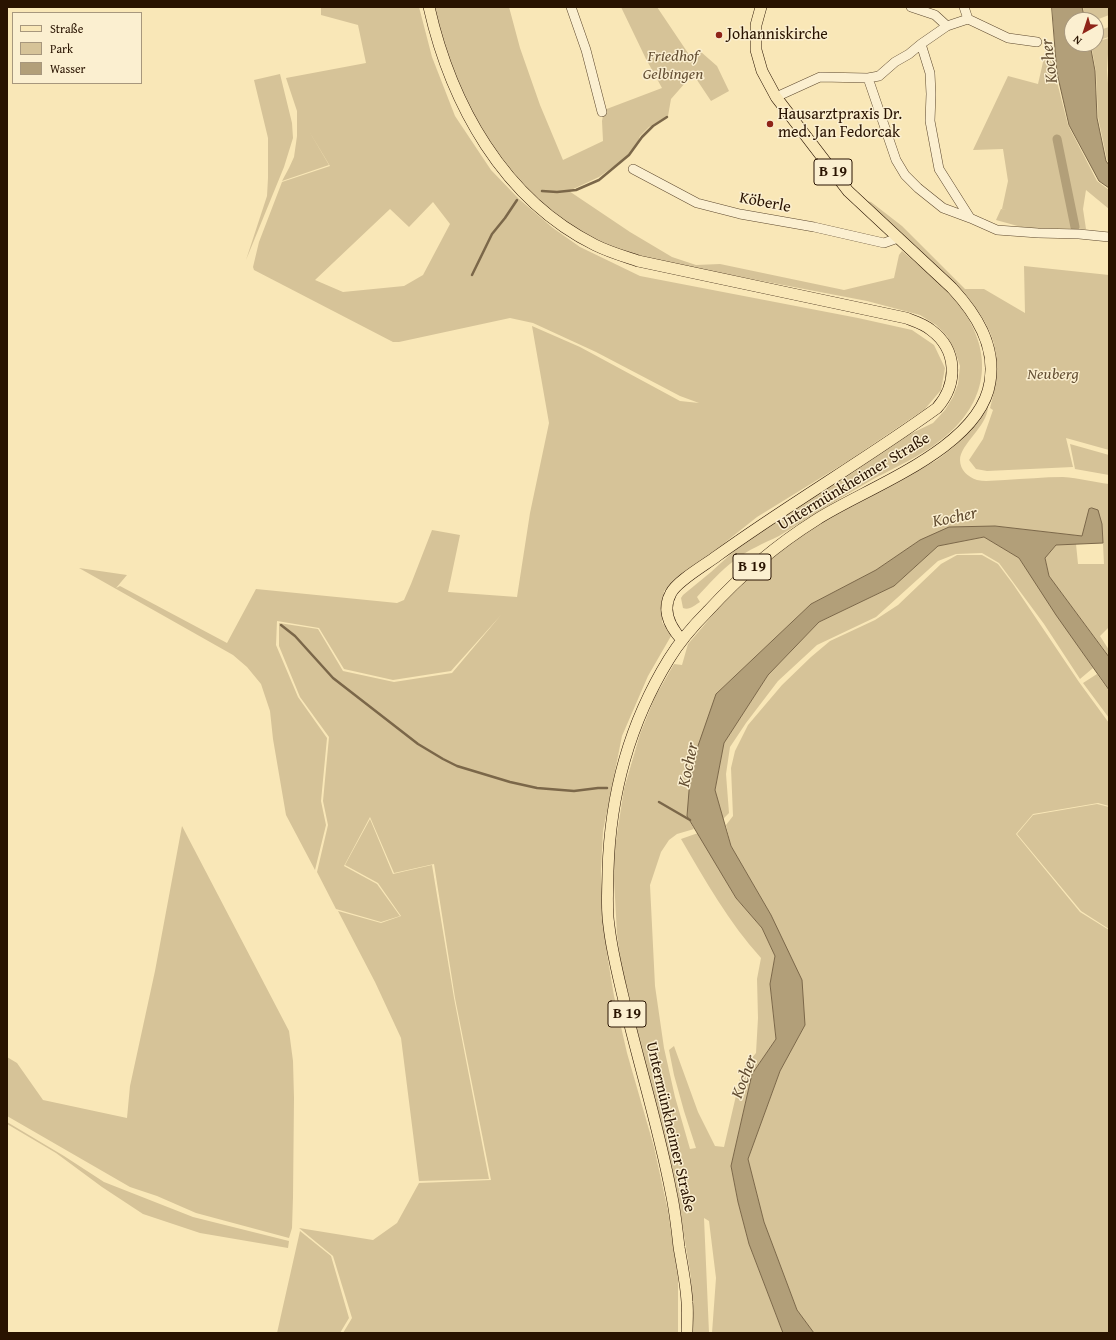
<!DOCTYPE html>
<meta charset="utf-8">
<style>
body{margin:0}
#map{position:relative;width:1116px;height:1340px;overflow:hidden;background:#f9e7b7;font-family:"Gentium Book Plus",serif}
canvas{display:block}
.frame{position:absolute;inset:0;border:8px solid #291300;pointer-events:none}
.legend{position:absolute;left:12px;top:12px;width:130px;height:72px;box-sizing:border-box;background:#fbefd0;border:1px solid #a7977d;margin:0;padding:5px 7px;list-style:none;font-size:12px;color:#291300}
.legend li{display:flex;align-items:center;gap:8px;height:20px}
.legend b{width:20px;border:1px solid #a7977d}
.north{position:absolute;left:1064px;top:12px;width:40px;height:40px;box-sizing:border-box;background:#fbefd0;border:1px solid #a7977d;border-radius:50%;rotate:219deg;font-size:11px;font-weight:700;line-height:16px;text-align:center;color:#291300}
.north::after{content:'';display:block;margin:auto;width:14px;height:18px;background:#8f2418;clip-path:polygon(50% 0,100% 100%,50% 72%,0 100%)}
</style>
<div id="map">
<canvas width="1116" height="1340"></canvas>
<div class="frame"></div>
<ul class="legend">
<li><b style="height:5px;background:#f9e7b7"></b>Straße</li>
<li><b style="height:11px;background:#d6c398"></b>Park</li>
<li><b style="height:11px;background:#b29f79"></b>Wasser</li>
</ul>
<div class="north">N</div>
</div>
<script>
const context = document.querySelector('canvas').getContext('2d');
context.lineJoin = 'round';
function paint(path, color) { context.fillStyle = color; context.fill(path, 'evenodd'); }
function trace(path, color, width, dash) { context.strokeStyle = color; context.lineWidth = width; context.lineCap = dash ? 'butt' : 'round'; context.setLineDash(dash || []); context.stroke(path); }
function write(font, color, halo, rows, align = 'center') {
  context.font = font + ' "Gentium Book Plus",serif'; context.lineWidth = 3; context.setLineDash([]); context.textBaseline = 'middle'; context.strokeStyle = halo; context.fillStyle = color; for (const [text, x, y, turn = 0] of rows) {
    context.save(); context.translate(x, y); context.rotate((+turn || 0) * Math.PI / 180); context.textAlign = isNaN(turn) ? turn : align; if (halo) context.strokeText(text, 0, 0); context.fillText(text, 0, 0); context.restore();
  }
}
const green = new Path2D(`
 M 321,7 L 419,7 L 432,57 L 455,116 L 491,170 L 519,199 L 553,228 L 580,247 L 640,276 L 858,318 L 912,330 L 934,345 L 945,368 L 941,390 L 925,409 L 848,461 L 757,517 L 664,591 L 662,609 L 662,622 L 671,636 L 648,676 L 622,736 L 603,831 L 601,869 L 603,908 L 607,954 L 614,996 L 627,1053 L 654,1147 L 668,1211 L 678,1278 L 678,1333 L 343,1333 L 352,1318 L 333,1256 L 299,1228 L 373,1240 L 397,1223 L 419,1183 L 491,1180 L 455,998 L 434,864 L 394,873 L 370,817 L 344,866 L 377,884 L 400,916 L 381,922 L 336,909 L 317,872 L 328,825 L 323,801 L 329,737 L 300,697 L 279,646 L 279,623 L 318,629 L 343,671 L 394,682 L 452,673 L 501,615 L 451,671 L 393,680 L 344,669 L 319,628 L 277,621 L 276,645 L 298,697 L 327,738 L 321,801 L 326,825 L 315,870 L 286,815 L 273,739 L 270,711 L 261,684 L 247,667 L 233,655 L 79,568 L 127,575 L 116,588 L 120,586 L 227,643 L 256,589 L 397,603 L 404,600 L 411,584 L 432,530 L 460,535 L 448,592 L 517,597 L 530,513 L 549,423 L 532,326 L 580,347 L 680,401 L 699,403 L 680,396 L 596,352 L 533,323 L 510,318 L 399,342 L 393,342 L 254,270 L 253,267 L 259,242 L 282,182 L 330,166 L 309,131 L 329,165 L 282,181 L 289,168 L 294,157 L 297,136 L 297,111 L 286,78 L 366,63 L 358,25 L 321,15 ZM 433,202 L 450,224 L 423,275 L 404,286 L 343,292 L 315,280 L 390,209 L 409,227 Z
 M 432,7 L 509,7 L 520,48 L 540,105 L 563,160 L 603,141 L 602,121 L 604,110 L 662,88 L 646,59 L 621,7 L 657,7 L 690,56 L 701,52 L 717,66 L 729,91 L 711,101 L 693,74 L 671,99 L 668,116 L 649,127 L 640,136 L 636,147 L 624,159 L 599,177 L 569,191 L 630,232 L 672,257 L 696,265 L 720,264 L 844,290 L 894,278 L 899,255 L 902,251 C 925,271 953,292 969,320 C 997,370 978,415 933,446 C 914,459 890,470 870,481 C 839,499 809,517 779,536 C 764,543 748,550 735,560 C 721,570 709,584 697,597 L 700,602 C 695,605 689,611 683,608 L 681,598 L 683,595 L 711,572 L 744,542 L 906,436 L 933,423 L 945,410 L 953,397 L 958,384 L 960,366 L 955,351 L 947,336 L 936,325 L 920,315 L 867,301 L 647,259 C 576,240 524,194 485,133 C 479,123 471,113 466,102 C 451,72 442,39 432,7 Z
 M 1083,7 L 1109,7 L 1109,15 L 1096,20 L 1085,20 Z
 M 1109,27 L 1109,37 L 1099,40 L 1098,37 L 1099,41 L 1109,38 L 1107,70 L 1109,97 L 1109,163 L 1107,160 L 1098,117 L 1096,72 L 1091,44 L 1096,44 L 1096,31 Z
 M 1053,46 L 1055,74 L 1068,125 L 1097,181 L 1109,190 L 1109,209 L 1086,190 L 1083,209 L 1086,229 L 1025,228 L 996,220 L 1001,209 L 1007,210 L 1002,209 L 1008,181 L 1003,149 L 973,150 L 1008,76 L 1038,84 L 1046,49 Z
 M 280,74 L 292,123 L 293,138 L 284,167 L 246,260 L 267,196 L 268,178 L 268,138 L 254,80 Z
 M 867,201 L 871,202 L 902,226 L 965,289 L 984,289 L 1025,313 L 1024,266 L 1109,275 L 1109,450 L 1066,438 L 1073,467 L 987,471 L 976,469 L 969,460 L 983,439 L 993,410 L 990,408 C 996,386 999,367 994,344 C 985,308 949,279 923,254 C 905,236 886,219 867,201 Z
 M 987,405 L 988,407 C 987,427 960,444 960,460 C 960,470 968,477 977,480 C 986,482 996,480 1005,480 C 1024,479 1044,477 1063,477 C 1079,478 1094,482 1109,484 L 1109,627 L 1100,636 L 1109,650 L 1108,655 L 1049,576 L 1045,557 L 1056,545 L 1076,544 L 1078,564 L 1104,564 L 1102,524 L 1085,527 L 1082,536 L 995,526 L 920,540 L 876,570 L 811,604 L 716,694 L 687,816 L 694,829 L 677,834 L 669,840 L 661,852 L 650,885 L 655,986 L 664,1048 L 675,1097 L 690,1149 L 696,1148 L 684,1111 L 674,1075 L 669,1050 L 674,1046 L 698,1112 L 715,1146 L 724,1147 L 742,1070 L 756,1053 L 758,1018 L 757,979 L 761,958 C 729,923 705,880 681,839 L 698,833 L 736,898 L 762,928 L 775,956 L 770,984 L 776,1039 L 752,1074 L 731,1166 L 738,1202 L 749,1244 L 783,1333 L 712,1333 L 716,1278 L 709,1221 L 704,1218 L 709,1333 L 692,1333 L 691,1278 L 677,1192 L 621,964 L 617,934 L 613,860 L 624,789 L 640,734 L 655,697 L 674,664 L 682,665 L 688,644 L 724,602 L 772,557 L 816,526 L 937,460 C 961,442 972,432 987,405 Z
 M 1070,444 L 1109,455 L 1109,475 L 1075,469 Z
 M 984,537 L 1019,558 L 1093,668 L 1080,679 L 1044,624 L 999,563 L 982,553 L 956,554 L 938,561 L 876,617 L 817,645 L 778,681 L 746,723 L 730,747 L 726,774 L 729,813 L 723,819 L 715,790 L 724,743 L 768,675 L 819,622 L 894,586 L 938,546 Z
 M 957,555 L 982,555 L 998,564 L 1013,584 L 1079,682 L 1109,723 L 1109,806 L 1098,803 L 1033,814 L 1016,834 L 1080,912 L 1109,930 L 1109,1333 L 814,1333 L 797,1310 L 764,1222 L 748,1159 L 780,1071 L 805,1025 L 771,915 L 731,846 L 726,825 L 733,816 L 731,768 L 735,751 L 748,725 L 782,685 L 811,657 L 830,641 L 875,620 L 898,605 L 941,564 Z
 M 1097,674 L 1109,691 L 1109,718 L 1083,683 Z
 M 1097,804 L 1109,807 L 1109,929 L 1081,911 L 1017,834 L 1033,815 Z
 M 370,819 L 393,874 L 432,865 L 454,998 L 489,1179 L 419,1181 L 401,1038 L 375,982 L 338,911 L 381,923 L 401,916 L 378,883 L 345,865 Z
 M 182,826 L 289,1031 L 293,1061 L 294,1098 L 293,1197 L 292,1228 L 289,1238 L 196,1213 L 157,1196 L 130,1187 L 7,1116 L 7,1057 L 17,1063 L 43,1100 L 127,1118 L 130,1086 L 155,971 Z
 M 7,1122 L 64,1156 L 104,1182 L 193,1217 L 289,1241 L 288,1248 L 200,1233 L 143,1214 L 102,1187 L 56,1153 L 7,1124 Z
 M 300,1231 L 331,1256 L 349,1318 L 340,1333 L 277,1333 Z`);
const water = new Path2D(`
 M 1052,7 L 1082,7 L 1085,20 L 1072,20 L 1072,44 L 1090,44 L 1095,71 L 1097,118 L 1106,161 L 1109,165 L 1109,188 L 1099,181 L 1069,125 L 1057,73 Z
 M 1092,508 L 1098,510 L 1102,524 L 1103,543 L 1056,545 L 1045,558 L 1049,576 L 1109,657 L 1109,690 L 1056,615 L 1019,558 L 984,537 L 938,546 L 894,586 L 819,622 L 768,675 L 724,743 L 715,790 L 731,846 L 771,915 L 802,980 L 805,1025 L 780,1071 L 748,1159 L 764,1222 L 797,1310 L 814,1333 L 783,1333 L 749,1244 L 738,1202 L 731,1166 L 752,1074 L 776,1039 L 770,984 L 775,956 L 762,928 L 736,898 L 687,816 L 691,766 L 716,694 L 811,604 L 876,570 L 920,540 L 949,527 L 995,526 L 1082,536 L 1089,509 Z`);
const stream = new Path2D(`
 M 542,191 L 557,192 L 576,190 L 599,180 L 629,155 L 642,137 L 653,126 L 667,117
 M 472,275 L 492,234 L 505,218 L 517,200
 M 281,625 L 295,636 L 333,678 L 418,744 L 443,759 L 457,766 L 510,782 L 537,788 L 574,791 L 598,788 L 607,788
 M 659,802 L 690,820`);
const canal = new Path2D(`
 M 1057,139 L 1075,227`);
const minor = new Path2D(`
 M 571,7 L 586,50 L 602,112
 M 911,7 L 935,15 L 947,26
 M 964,7 L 968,19
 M 921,44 L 930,73 L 931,94 L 930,121 L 939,169 L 970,218 L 997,230 L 1038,233 L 1079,234 L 1109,237
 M 868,78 L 896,160 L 905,175 L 918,188 L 943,208 L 970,218
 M 776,97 L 820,77 L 868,78 L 879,76 L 895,62 L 909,54 L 921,44 L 947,26 L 968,19 L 1008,38 L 1037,42
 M 633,169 L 697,203 L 740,214 L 814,227 L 884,243 L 898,238`);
const major = new Path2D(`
 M 429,7 C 451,104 503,199 595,245 C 609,252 623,256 638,261 L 906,318 C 914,321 924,324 931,330 C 958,350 958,384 937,408 C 865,460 789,504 717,556 C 705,565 677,581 671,593 C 661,611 670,627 682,640
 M 687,1333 C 687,1323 688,1312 687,1302 C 686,1284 682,1265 679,1247 C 677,1229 675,1210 671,1192 C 659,1129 640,1068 625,1005 C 619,979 612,953 609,926 C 606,908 608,889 608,871 C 610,796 629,724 669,659 C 680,641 693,626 708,611 C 740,576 776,545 816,520 C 867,487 980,449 990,382 C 996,345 976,314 952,288 L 848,191 L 776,97 L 762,71 L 756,50 L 756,25 L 761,7`);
const markers = [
 [719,35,4,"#8f2418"],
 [770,124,4,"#8f2418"]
];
const shields = [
 [833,172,38],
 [752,567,38],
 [627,1014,38]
];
const shieldNames = [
 ["B 19",833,172],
 ["B 19",752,567],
 ["B 19",627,1014]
];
const poiNames = [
 ["Johanniskirche",727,35],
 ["Hausarztpraxis Dr.",778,115],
 ["med. Jan Fedorcak",778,133]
];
const parkNames = [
 ["Friedhof",673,57],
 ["Gelbingen",673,75],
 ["Neuberg",1053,375]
];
const streetNames = [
 ["Köberle",765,203,11],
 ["Untermünkheimer Straße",854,482,-31],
 ["Untermünkheimer Straße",670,1127,77]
];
const waterNames = [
 ["Kocher",1050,61,-97],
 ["Kocher",955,518,-12],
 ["Kocher",689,765,-78],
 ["Kocher",745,1077,-69]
];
paint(green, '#d6c398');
paint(water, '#b29f79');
trace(water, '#7b6749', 1);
trace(stream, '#7b6749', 2.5);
trace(canal, '#b29f79', 9);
trace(minor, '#5d482e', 10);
trace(major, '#291300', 12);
trace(minor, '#fbefd0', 9);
trace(major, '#f9e7b7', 11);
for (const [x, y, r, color] of markers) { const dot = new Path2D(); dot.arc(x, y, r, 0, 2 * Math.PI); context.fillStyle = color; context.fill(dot); trace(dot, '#fbefd0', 1.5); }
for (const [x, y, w] of shields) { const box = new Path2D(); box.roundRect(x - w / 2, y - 13, w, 26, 3); context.fillStyle = '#fbefd0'; context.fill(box); trace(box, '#291300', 1); }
write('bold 15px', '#291300', null, shieldNames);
write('16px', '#291300', '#fbefd0', poiNames, 'left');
write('italic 16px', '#665135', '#fbefd0', parkNames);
write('16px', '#291300', '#fbefd0', streetNames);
write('italic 17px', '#604b30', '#fbefd0', waterNames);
</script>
